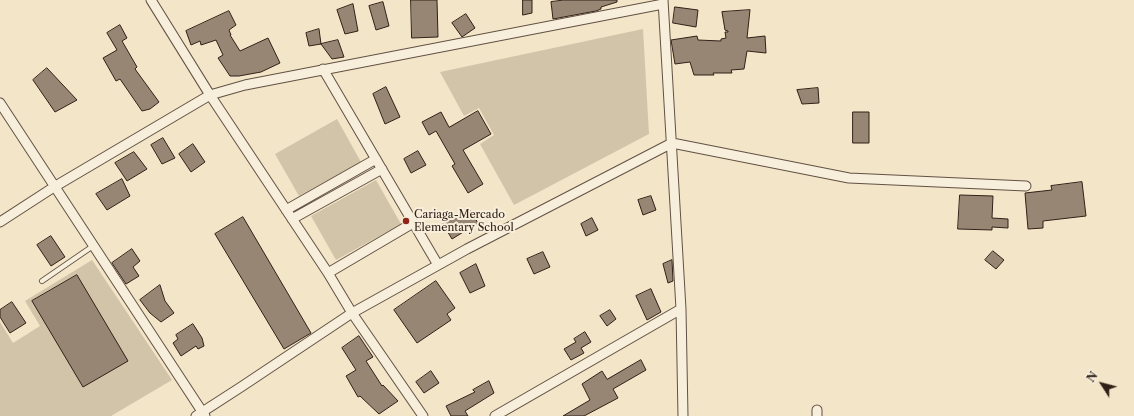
<!DOCTYPE html>
<style>
body{margin:0}
#map{position:relative;width:1134px;height:416px;overflow:hidden;background:#f3e5c7;font-family:"Libre Caslon Text",serif}
canvas{display:block}
.north{position:absolute;left:1082px;top:364px;width:40px;height:40px;-webkit-text-stroke:3px #f7eedb;paint-order:stroke;rotate:306deg;font-size:11px;font-weight:700;line-height:16px;text-align:center;color:#312018}
.north::after{content:'';display:block;margin:auto;width:14px;height:18px;background:#312018;clip-path:polygon(50% 0,100% 100%,50% 72%,0 100%)}
</style>
<div id="map">
<canvas width="1134" height="416"></canvas>
<div class="north">N</div>
</div>
<script>
const context = document.querySelector('canvas').getContext('2d');
context.lineJoin = 'round';
function paint(path, color) { context.fillStyle = color; context.fill(path, 'evenodd'); }
function trace(path, color, width, dash) { context.strokeStyle = color; context.lineWidth = width; context.lineCap = dash ? 'butt' : 'round'; context.setLineDash(dash || []); context.stroke(path); }
function write(font, color, halo, rows, align = 'center') {
  context.font = font + ' "Libre Caslon Text",serif'; context.lineWidth = 4; context.setLineDash([]); context.textBaseline = 'middle'; context.strokeStyle = halo; context.fillStyle = color; for (const [text, x, y, turn = 0] of rows) {
    context.save(); context.translate(x, y); context.rotate((+turn || 0) * Math.PI / 180); context.textAlign = isNaN(turn) ? turn : align; if (halo) context.strokeText(text, 0, 0); context.fillText(text, 0, 0); context.restore();
  }
}
const green = new Path2D(`
 M 643,29 L 649,134 L 514,205 L 480,144 L 494,135 L 479,108 L 464,116 L 440,72 Z
 M 337,119 L 361,162 L 299,196 L 275,154 Z
 M 376,180 L 401,224 L 336,260 L 311,216 Z
 M 92,260 L 172,380 L 111,416 L 0,416 L 0,322 L 13,343 L 40,326 L 25,301 Z`);
const building = new Path2D(`
 M 411,0 L 437,0 L 438,37 L 412,38 Z
 M 523,0 L 532,0 L 532,13 L 523,15 Z
 M 564,0 L 617,0 L 617,2 L 601,7 L 601,9 L 596,11 L 553,19 L 551,2 Z
 M 383,2 L 389,26 L 376,30 L 369,6 Z
 M 353,4 L 358,31 L 345,34 L 337,10 Z
 M 675,7 L 698,10 L 696,27 L 673,23 Z
 M 750,10 L 747,38 L 765,36 L 766,53 L 747,51 L 744,69 L 731,70 L 732,73 L 713,73 L 714,75 L 694,75 L 690,62 L 675,64 L 671,40 L 697,36 L 698,40 L 721,41 L 721,39 L 726,38 L 725,32 L 728,32 L 728,31 L 725,30 L 722,12 Z
 M 229,11 L 236,25 L 229,30 L 231,35 L 230,35 L 240,51 L 268,38 L 280,63 L 261,72 L 239,76 L 230,76 L 218,58 L 223,55 L 216,40 L 201,45 L 200,41 L 191,45 L 186,31 Z
 M 466,14 L 475,28 L 462,37 L 452,23 Z
 M 120,25 L 127,38 L 122,41 L 137,67 L 135,69 L 159,102 L 150,109 L 142,111 L 120,79 L 116,81 L 103,58 L 117,50 L 107,33 Z
 M 319,29 L 321,44 L 309,46 L 306,33 Z
 M 338,40 L 344,57 L 332,59 L 321,44 Z
 M 47,68 L 77,100 L 55,112 L 33,80 Z
 M 386,87 L 400,117 L 385,124 L 373,94 Z
 M 818,88 L 819,103 L 802,104 L 797,90 Z
 M 478,111 L 491,134 L 463,150 L 483,184 L 468,193 L 452,166 L 455,164 L 436,131 L 429,135 L 422,122 L 441,112 L 449,127 Z
 M 853,112 L 869,112 L 869,143 L 853,143 Z
 M 163,138 L 175,158 L 162,164 L 151,145 Z
 M 193,144 L 205,162 L 191,172 L 179,154 Z
 M 418,151 L 426,165 L 411,173 L 404,159 Z
 M 134,152 L 147,169 L 127,181 L 115,163 Z
 M 122,179 L 130,196 L 107,210 L 96,194 Z
 M 1082,182 L 1086,216 L 1043,221 L 1043,228 L 1028,229 L 1025,193 L 1052,190 L 1051,186 Z
 M 960,195 L 993,196 L 992,218 L 1008,219 L 1008,228 L 992,227 L 992,230 L 958,229 Z
 M 651,196 L 656,210 L 643,215 L 638,200 Z
 M 469,208 L 478,223 L 452,239 L 443,224 Z
 M 243,217 L 311,333 L 284,349 L 215,234 Z
 M 592,218 L 598,230 L 586,236 L 581,224 Z
 M 51,236 L 65,257 L 51,266 L 37,245 Z
 M 132,249 L 140,261 L 133,267 L 139,276 L 126,284 L 112,263 Z
 M 993,251 L 1004,260 L 996,269 L 985,260 Z
 M 543,252 L 550,267 L 534,274 L 527,259 Z
 M 672,260 L 673,281 L 668,283 L 663,264 Z
 M 476,264 L 485,286 L 470,293 L 460,273 Z
 M 77,275 L 128,361 L 83,387 L 32,301 Z
 M 436,281 L 455,308 L 447,314 L 451,320 L 417,343 L 394,310 Z
 M 160,285 L 165,301 L 174,313 L 161,322 L 150,313 L 140,300 Z
 M 651,289 L 661,312 L 647,320 L 636,296 Z
 M 12,302 L 26,323 L 10,333 L 0,317 L 0,310 Z
 M 610,310 L 616,319 L 607,326 L 600,316 Z
 M 193,324 L 202,338 L 204,346 L 198,349 L 196,346 L 181,356 L 173,343 L 178,339 L 176,335 Z
 M 585,332 L 591,342 L 581,348 L 584,353 L 571,360 L 564,349 L 576,342 L 574,339 Z
 M 359,336 L 373,357 L 366,361 L 382,386 L 383,385 L 398,401 L 379,414 L 360,396 L 358,397 L 346,376 L 356,370 L 342,348 Z
 M 641,360 L 646,370 L 613,389 L 618,398 L 584,416 L 563,416 L 590,400 L 582,384 L 602,371 L 607,379 Z
 M 431,371 L 439,383 L 424,393 L 416,382 Z
 M 489,381 L 494,393 L 465,411 L 468,416 L 451,416 L 446,406 L 475,392 L 473,390 Z`);
const lane = new Path2D(`
 M 42,281 L 93,246`);
const street = new Path2D(`
 M 151,0 L 210,95 L 328,273 L 352,313 L 423,416
 M 663,0 L 681,309 L 683,416
 M 323,69 L 438,265
 M 0,103 L 205,416
 M 286,210 L 376,159
 M 292,219 L 382,169
 M 0,222 L 54,187 L 210,95 L 245,85 L 663,4
 M 328,273 L 413,223
 M 817,410 L 817,416
 M 196,416 L 241,387 L 352,313 L 467,249 L 672,143 L 849,178 L 1026,186
 M 495,416 L 681,309`);
const markers = [
 [406,221,4,"#8f2418"]
];
const poiNames = [
 ["Cariaga-Mercado",414,215],
 ["Elementary School",414,228]
];
paint(green, '#d2c4a9');
paint(building, '#968673');
trace(building, '#312018', 1);
trace(lane, '#625144', 6);
trace(street, '#625144', 11);
trace(lane, '#f7eedb', 4.5);
trace(street, '#f7eedb', 9);
for (const [x, y, r, color] of markers) { const dot = new Path2D(); dot.arc(x, y, r, 0, 2 * Math.PI); context.fillStyle = color; context.fill(dot); trace(dot, '#f7eedb', 1.5); }
write('11px', '#312018', '#f7eedb', poiNames, 'left');
</script>
